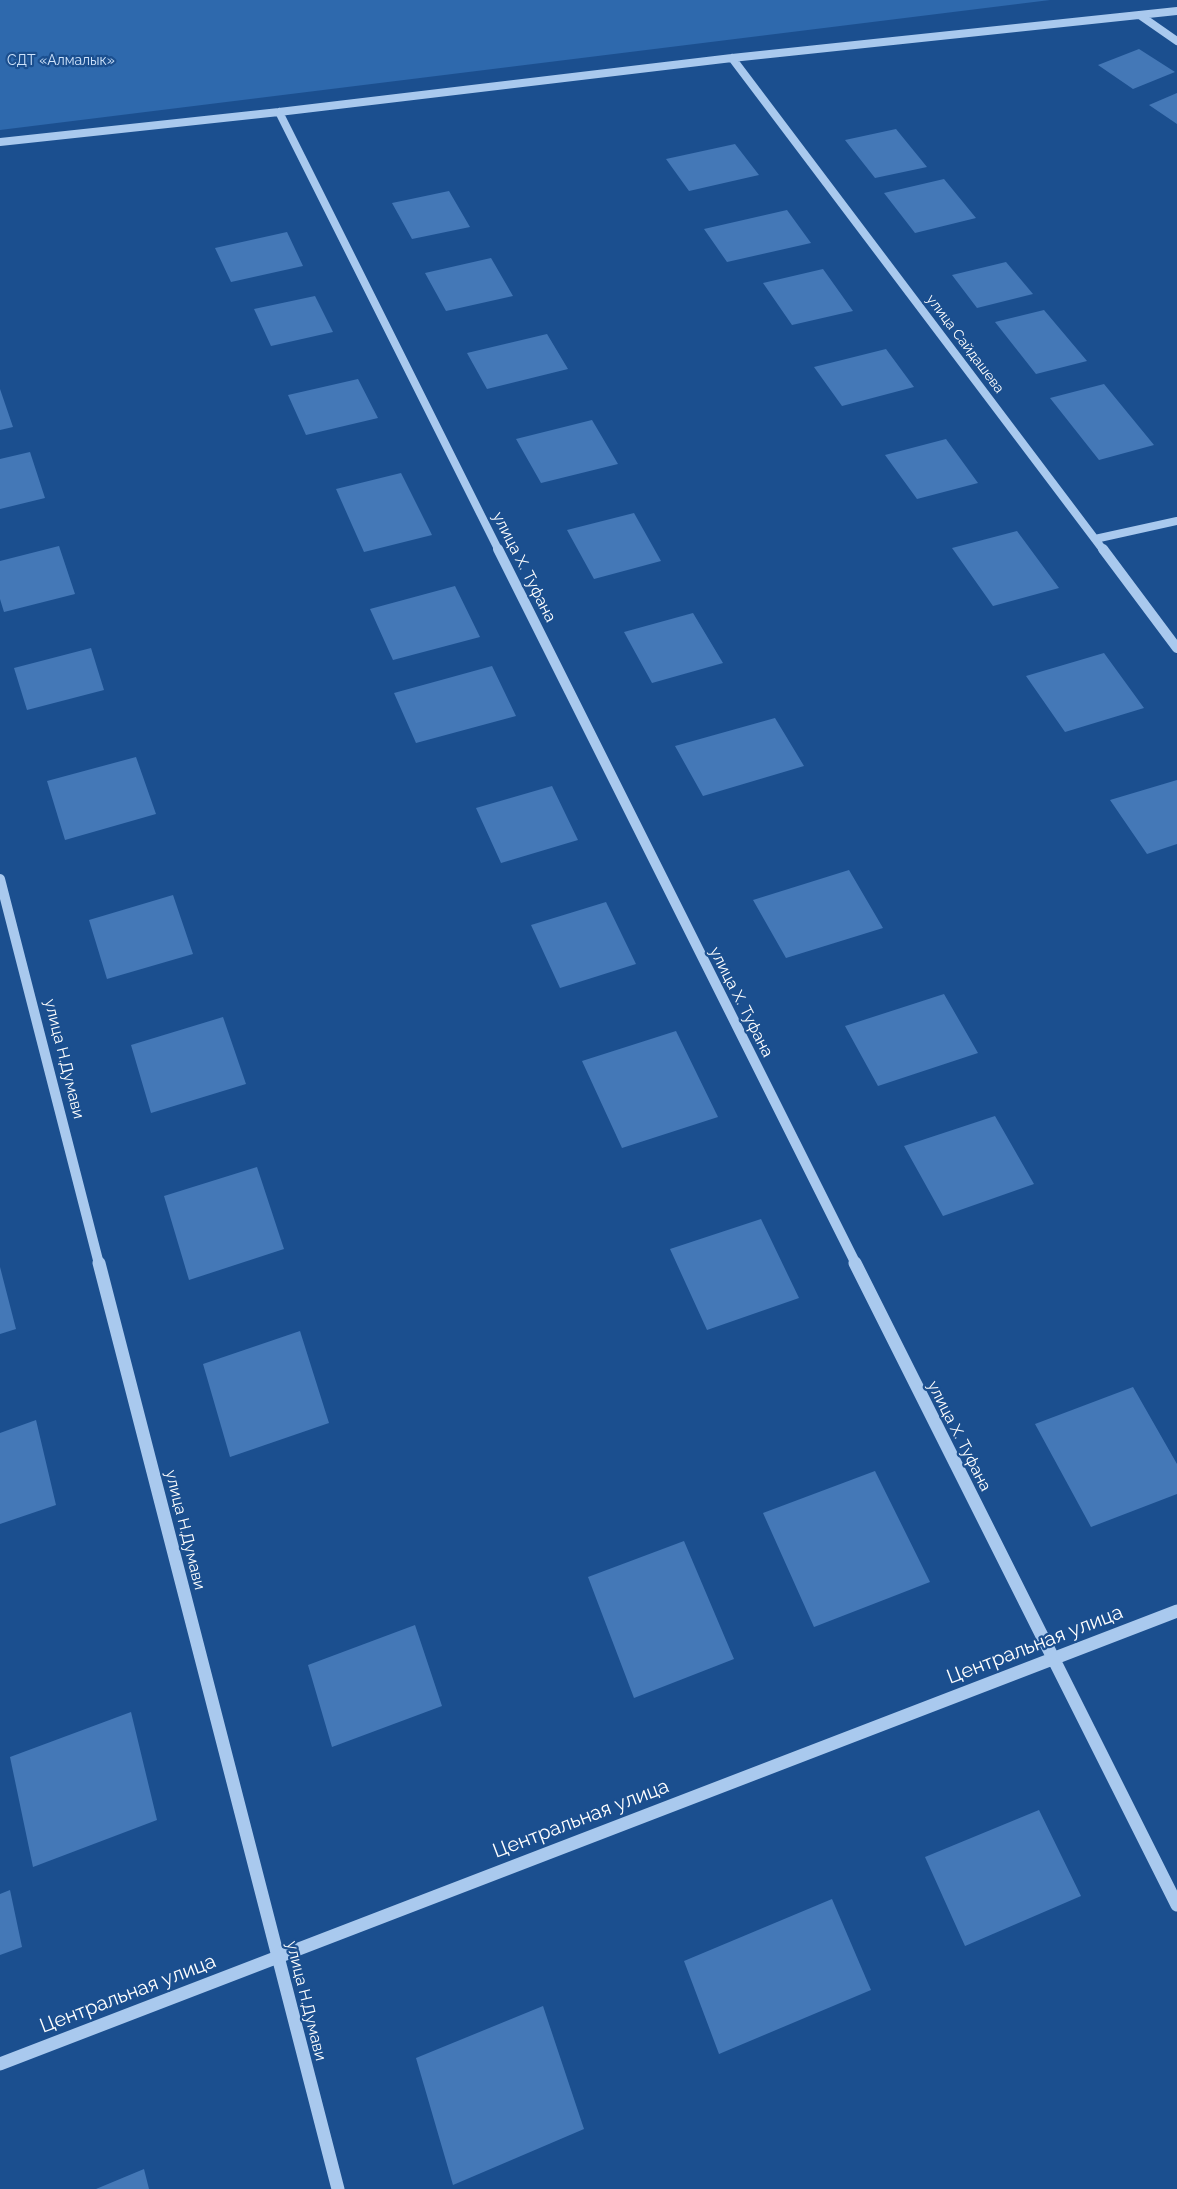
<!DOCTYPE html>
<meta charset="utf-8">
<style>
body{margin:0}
canvas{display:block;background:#1b4f8f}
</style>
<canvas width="1177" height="2189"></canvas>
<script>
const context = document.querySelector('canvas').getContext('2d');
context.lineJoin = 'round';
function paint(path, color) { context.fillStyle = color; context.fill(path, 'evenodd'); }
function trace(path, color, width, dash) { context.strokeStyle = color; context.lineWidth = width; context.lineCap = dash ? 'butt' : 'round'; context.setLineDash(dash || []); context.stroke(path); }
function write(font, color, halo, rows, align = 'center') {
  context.font = font + ' Raleway,sans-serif'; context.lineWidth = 4.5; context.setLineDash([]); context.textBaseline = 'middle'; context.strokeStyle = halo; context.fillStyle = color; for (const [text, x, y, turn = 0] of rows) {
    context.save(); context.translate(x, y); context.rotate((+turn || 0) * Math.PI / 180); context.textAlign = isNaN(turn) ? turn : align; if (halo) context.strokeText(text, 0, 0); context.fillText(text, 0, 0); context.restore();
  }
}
const green = new Path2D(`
 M 0,0 L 1050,0 L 0,130 Z`);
const building = new Path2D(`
 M 1139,49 L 1175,72 L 1133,89 L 1098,65 Z
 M 1177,93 L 1177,124 L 1149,105 Z
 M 896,129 L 927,167 L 875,178 L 845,140 Z
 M 735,144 L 759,175 L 689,191 L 666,159 Z
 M 944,179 L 976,218 L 915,233 L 884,193 Z
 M 449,191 L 470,227 L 412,239 L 392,203 Z
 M 787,210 L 811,243 L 727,262 L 704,229 Z
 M 287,232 L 303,266 L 231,282 L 215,248 Z
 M 491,258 L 513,296 L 446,311 L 425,273 Z
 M 1006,262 L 1033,294 L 977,308 L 952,275 Z
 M 823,269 L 853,311 L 792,325 L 763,283 Z
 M 315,296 L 333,332 L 271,346 L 254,309 Z
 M 1044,310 L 1087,361 L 1036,374 L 995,322 Z
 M 547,334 L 568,369 L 487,389 L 467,353 Z
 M 886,349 L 914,387 L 842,406 L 814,367 Z
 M 358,379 L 378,418 L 306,435 L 288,395 Z
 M 1104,384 L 1154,445 L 1099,460 L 1050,398 Z
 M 0,389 L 13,427 L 0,430 Z
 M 592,420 L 618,464 L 541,483 L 516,439 Z
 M 946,439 L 978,483 L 917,499 L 885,455 Z
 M 30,452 L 45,498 L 0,509 L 0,459 Z
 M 401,473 L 432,535 L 364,552 L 336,489 Z
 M 634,513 L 661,561 L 594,579 L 567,530 Z
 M 1017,531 L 1059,588 L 993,606 L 952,548 Z
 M 59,546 L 75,594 L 4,612 L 0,599 L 0,561 Z
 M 455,586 L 480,637 L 393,660 L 370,609 Z
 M 693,613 L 723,663 L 652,683 L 624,632 Z
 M 91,648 L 104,690 L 27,710 L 14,668 Z
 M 1104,653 L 1144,708 L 1065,732 L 1026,676 Z
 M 492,666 L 516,716 L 416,743 L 394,693 Z
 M 775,718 L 804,766 L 703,796 L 675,746 Z
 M 136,757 L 156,814 L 65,840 L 47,781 Z
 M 1177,780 L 1177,844 L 1147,854 L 1110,800 Z
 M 552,786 L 578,840 L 501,863 L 476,808 Z
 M 849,870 L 883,928 L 786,958 L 753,900 Z
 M 173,895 L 193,954 L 107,979 L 89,920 Z
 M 606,902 L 636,964 L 560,988 L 531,925 Z
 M 944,994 L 978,1053 L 878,1086 L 845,1026 Z
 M 223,1017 L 246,1084 L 151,1113 L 131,1045 Z
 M 676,1031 L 718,1117 L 622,1148 L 582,1061 Z
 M 995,1116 L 1034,1184 L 943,1216 L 904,1146 Z
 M 257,1167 L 284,1249 L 189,1280 L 164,1196 Z
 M 761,1219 L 799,1298 L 707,1330 L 670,1249 Z
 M 0,1267 L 16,1329 L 0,1334 Z
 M 300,1331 L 329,1423 L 230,1457 L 203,1364 Z
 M 1133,1387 L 1177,1464 L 1177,1494 L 1091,1527 L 1035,1424 Z
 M 36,1420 L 56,1505 L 0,1524 L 0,1433 Z
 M 875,1471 L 930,1582 L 814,1627 L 763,1513 Z
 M 684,1541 L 734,1659 L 634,1698 L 588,1577 Z
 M 415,1625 L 442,1706 L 332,1747 L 308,1665 Z
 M 131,1712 L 157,1820 L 33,1867 L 10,1757 Z
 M 1039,1810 L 1081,1896 L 965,1946 L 925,1857 Z
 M 10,1890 L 22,1947 L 0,1955 L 0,1894 Z
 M 832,1899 L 871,1990 L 719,2054 L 684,1961 Z
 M 543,2006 L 584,2129 L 453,2185 L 416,2058 Z
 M 144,2169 L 149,2189 L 96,2189 Z`);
const minorFar2 = new Path2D(`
 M 1141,16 L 1177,41
 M 732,58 L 1104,551
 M 279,112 L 499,551
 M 0,142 L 279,112 L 732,58 L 1177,11
 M 1095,539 L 1177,521`);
const minorFar1 = new Path2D(`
 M 498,549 L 856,1264
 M 1103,549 L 1177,648
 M 0,879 L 99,1264`);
const minor = new Path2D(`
 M 99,1263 L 338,2189
 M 855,1263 L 1177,1905
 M 0,2064 L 1177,1611`);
const farParknames = [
 ["СДТ «Алмалык»",61,61]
];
const farStreetnames = [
 ["улица Сайдашева",965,344,53]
];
const streetNames = [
 ["улица Х. Туфана",524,567,63],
 ["улица Х. Туфана",741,1002,63],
 ["улица Н.Думави",64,1059,76],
 ["улица Х. Туфана",959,1436,63],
 ["улица Н.Думави",185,1530,76],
 ["улица Н.Думави",306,2001,76]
];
const nearStreetnames = [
 ["Центральная улица",1035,1645,-21],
 ["Центральная улица",581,1819,-21],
 ["Центральная улица",128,1994,-21]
];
paint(green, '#2e69ad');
paint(building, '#4478b7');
trace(minorFar2, '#a9c9ee', 8);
trace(minorFar1, '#a9c9ee', 10);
trace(minor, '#a9c9ee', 13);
write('14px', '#cfe3fa', '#1b4f8f', farParknames);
write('14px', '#fff', '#1b4f8f', farStreetnames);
write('16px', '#fff', '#1b4f8f', streetNames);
write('20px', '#fff', '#1b4f8f', nearStreetnames);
</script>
